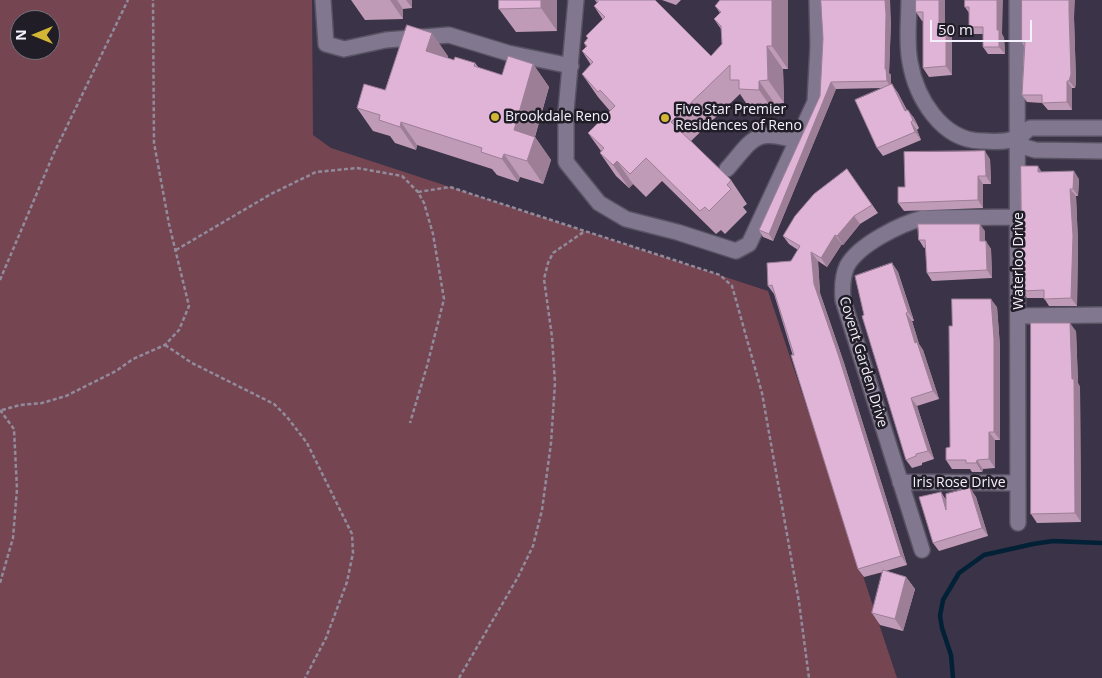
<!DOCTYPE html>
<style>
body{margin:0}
#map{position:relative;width:1102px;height:678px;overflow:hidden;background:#3b3347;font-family:"Open Sans",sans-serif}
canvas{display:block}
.north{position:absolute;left:10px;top:10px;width:50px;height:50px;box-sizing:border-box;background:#201d26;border:1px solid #75717c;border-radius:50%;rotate:270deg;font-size:14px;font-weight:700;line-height:20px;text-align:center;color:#f5f0fd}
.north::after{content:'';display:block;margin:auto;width:18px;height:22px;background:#d3b635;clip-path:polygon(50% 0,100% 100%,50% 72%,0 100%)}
.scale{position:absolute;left:930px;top:20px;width:102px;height:22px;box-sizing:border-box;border:2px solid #f5f0fd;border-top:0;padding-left:6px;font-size:15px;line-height:18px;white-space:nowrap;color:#f5f0fd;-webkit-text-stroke:4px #201d26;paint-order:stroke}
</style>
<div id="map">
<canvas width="1102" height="678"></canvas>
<div class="north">N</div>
<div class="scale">50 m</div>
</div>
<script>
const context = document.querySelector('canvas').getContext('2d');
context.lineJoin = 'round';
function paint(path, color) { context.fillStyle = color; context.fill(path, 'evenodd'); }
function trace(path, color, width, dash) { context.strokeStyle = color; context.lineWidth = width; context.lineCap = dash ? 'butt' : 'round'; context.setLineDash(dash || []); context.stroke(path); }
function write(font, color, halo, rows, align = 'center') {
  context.font = font + ' "Open Sans",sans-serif'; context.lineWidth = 5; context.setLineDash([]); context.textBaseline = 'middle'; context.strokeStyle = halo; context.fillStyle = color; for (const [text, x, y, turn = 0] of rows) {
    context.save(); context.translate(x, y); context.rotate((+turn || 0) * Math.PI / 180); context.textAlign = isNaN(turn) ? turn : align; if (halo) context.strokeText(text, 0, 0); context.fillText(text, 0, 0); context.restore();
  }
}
const green = new Path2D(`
 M 0,0 L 312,0 L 313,135 L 331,148 L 768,291 L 897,678 L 0,678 ZM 20,20 L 50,20 L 50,50 L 20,50 Z`);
const stream = new Path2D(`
 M 953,678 L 951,655 L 942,628 L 940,616 L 943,600 L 959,573 L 984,555 L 1033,544 L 1053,541 L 1102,543`);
const path = new Path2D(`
 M 418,192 L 450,187 L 720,275 L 732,286 L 762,393 L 799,602 L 809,678
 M 176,250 L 271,194 L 316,172 L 357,168 L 402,176 L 418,192 L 424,203 L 433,234 L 444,299 L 427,366 L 410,423
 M 0,280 L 54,153 L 128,0
 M 165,345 L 192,363 L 274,404 L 287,417 L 307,443 L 352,534 L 353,553 L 347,582 L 326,638 L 305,678
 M 0,410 L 14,429 L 17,489 L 13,538 L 0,583
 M 2,410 L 20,405 L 42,403 L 66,396 L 116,371 L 133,359 L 165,345 L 179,330 L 189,306 L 169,224 L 154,143 L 153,0
 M 459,678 L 518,577 L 533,546 L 542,510 L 551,443 L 555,383 L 552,337 L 544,279 L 548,263 L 553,253 L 585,231`);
const minor = new Path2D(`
 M 323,0 L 326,44 L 344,49 L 386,40 L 449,35 L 508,53 L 571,66
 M 576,0 L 566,111 L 566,162 L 599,203 L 626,219 L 677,232 L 736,251 L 749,244 L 815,102 L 818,46 L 817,0
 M 909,0 C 909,20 906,42 910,62 C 916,97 941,140 981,141 C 1003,142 1014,143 1030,128 L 1102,128
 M 1017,0 L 1018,523
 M 1018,139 L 1025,147 L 1035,150 L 1102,151
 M 727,169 C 754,138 754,128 797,141
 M 1019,316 L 1102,315
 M 900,482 L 1018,483
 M 922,550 L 843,300 C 842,288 842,277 847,266 C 859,244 901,224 923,218 L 1019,217`);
const wall = new Path2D(`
 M 351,0 L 412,0 L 412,8 L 403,9 L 403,19 L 365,20 Z
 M 557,0 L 557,31 L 516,32 L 499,9 Z
 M 595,0 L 655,0 L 711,56 L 722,44 L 721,29 L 714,19 L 720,13 L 715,6 L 720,0 L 788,0 L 788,69 L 783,69 L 784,103 L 775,104 L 775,113 L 755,112 L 749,103 L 746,103 L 740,94 L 691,141 L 731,180 L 747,204 L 743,207 L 747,212 L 725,234 L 721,230 L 716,234 L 662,181 L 646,197 L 633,184 L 629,188 L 616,176 L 600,153 L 601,151 L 588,133 L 610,111 L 598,97 L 582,74 L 591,65 L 582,51 L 586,47 L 584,43 L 588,39 L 586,36 L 603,20 L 594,6 L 597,3 Z
 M 662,0 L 681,0 L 676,5 Z
 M 945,0 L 945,27 L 952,35 L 952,75 L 929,77 L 923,68 L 923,21 L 922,21 L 916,12 Z
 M 965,0 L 1002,34 L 1004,38 L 1005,54 L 988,54 L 983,47 L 983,34 L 974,34 L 969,27 L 969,13 L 965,7 Z
 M 1074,18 L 1076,82 L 1075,88 L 1072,88 L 1072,110 L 1048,110 L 1042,103 L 1027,102 L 1022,95 L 1024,46 L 1022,42 Z
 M 891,20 L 889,73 L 891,75 L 891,84 L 898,93 L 907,110 L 914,118 L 919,128 L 917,130 L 921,140 L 883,156 L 877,148 L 883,88 L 836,89 L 773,241 L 763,237 L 759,230 L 820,96 L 823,39 Z
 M 448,56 L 448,58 L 454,60 L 475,63 L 479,68 L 502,75 L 533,64 L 549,87 L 535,137 L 551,160 L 543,184 L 520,177 L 518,182 L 497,175 L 492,169 L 417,145 L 416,150 L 395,143 L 390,136 L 373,131 L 357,108 L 385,90 Z
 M 990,159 L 991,184 L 983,184 L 983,208 L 904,211 L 898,203 L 905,187 Z
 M 847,169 L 878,213 L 860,224 L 843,245 L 842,244 L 827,267 L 818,261 L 820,293 L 844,363 L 907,565 L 886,571 L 906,577 L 915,589 L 903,631 L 880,625 L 872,613 L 883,572 L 864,577 L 858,569 L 774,294 L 768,286 L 791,261 L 798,250 L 789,244 L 783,236 Z
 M 1042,172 L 1079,179 L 1078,196 L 1076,196 L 1078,243 L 1077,306 L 1049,306 L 1044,298 L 1027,298 L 1022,291 Z
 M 985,231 L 985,241 L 991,249 L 992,278 L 932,281 L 927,273 L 926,247 L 924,248 L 919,240 Z
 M 892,263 L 898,272 L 914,321 L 912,321 L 919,344 L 923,350 L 939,399 L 917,406 L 934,459 L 922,463 L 922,465 L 912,468 L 906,460 L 864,315 Z
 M 997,307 L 1000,347 L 1000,440 L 995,440 L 995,468 L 983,469 L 982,472 L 972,472 L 970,469 L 952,469 L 946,460 L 950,447 L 952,326 Z
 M 1076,331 L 1078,383 L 1080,387 L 1081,522 L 1037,523 L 1031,514 Z
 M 970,488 L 976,497 L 988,536 L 939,551 L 933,543 L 941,492 L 946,500 Z`);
const shadedWall = new Path2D(`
 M 390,0 L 397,0 L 403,9 L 403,19 Z
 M 406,0 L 412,0 L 412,8 Z
 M 541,0 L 557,0 L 557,31 L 541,8 Z
 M 772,0 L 788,0 L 788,69 L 772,46 Z
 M 885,0 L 890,0 L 891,20 L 889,73 L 891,75 L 891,88 L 887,81 L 885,69 Z
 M 939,0 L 945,0 L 945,35 L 939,27 Z
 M 997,0 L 1003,0 L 1002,34 L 1004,38 L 1005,54 L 999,47 L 997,30 Z
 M 1069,0 L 1075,0 L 1074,18 L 1076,82 L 1075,88 L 1069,81 Z
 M 946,27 L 952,35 L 952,75 L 946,66 Z
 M 432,33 L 448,56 L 443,74 L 426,51 Z
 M 767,46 L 783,69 L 784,103 L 768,80 Z
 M 533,64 L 549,87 L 530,153 L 514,130 Z
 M 759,81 L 775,104 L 775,113 L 759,90 Z
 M 1067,81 L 1072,88 L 1072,110 L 1067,102 Z
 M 831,82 L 836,89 L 773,241 L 769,234 Z
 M 892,84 L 898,93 L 911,120 L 905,111 Z
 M 908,110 L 914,118 L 919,128 L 913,120 Z
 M 401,122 L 417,145 L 416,150 L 400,127 Z
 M 911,122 L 917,130 L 921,140 L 915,132 Z
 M 535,137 L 551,160 L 543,184 L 527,161 Z
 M 985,151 L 990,159 L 991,184 L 986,176 Z
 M 504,154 L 520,177 L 518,182 L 502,159 Z
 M 617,161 L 633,184 L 629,188 L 613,165 Z
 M 1038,166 L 1043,174 L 1038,172 Z
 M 1074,171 L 1079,179 L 1078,196 L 1073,189 Z
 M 978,176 L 983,184 L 983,208 L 978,200 Z
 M 1070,189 L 1076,196 L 1078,243 L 1077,306 L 1071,298 Z
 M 854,216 L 860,224 L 843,245 L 837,236 Z
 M 980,224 L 985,231 L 985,249 L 980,241 Z
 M 835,235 L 842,244 L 827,267 L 821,258 Z
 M 986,241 L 991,249 L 992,278 L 987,270 Z
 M 811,252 L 818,261 L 820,293 L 844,363 L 907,565 L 901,556 L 814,284 Z
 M 892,263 L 898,272 L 914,321 L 908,312 Z
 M 991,299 L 997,307 L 1000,347 L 1000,440 L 994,432 Z
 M 906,313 L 912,321 L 919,344 L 923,350 L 939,399 L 933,391 L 915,343 Z
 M 1070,323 L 1076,331 L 1078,383 L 1080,387 L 1081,522 L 1075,513 Z
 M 911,398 L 917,406 L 934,459 L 928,451 Z
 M 989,432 L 995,440 L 995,468 L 989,459 Z
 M 977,460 L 983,469 L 982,472 L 976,463 Z
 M 970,488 L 976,497 L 988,536 L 982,528 Z
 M 941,492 L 946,501 L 946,510 Z
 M 906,577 L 915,589 L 903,631 L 895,619 Z`);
const building = new Path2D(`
 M 499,0 L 541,0 L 541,8 L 499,9 Z
 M 596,0 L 655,0 L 711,56 L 722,44 L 721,26 L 714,19 L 721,12 L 715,6 L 720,0 L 772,0 L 772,46 L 767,46 L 768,80 L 759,81 L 759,90 L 739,89 L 739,80 L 730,80 L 730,65 L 671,122 L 731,180 L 727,185 L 731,189 L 709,211 L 705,207 L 700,211 L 646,158 L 630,174 L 617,161 L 613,165 L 600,153 L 604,148 L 588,133 L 615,106 L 600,90 L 598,92 L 582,74 L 593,62 L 582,51 L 587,46 L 584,43 L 588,38 L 586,36 L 605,17 L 594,6 L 598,2 Z
 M 821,0 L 885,0 L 886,14 L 885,69 L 886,69 L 887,81 L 831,82 L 769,234 L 759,230 L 820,96 L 823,39 Z
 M 916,0 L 939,0 L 939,27 L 946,27 L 946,66 L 923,68 L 923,12 L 916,12 Z
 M 965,0 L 997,0 L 997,30 L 999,30 L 999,47 L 983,47 L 983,27 L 969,27 L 969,7 L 965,7 Z
 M 1022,0 L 1069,0 L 1069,11 L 1071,74 L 1069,81 L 1067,81 L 1067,102 L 1042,103 L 1042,95 L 1022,95 L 1025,42 L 1022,42 Z
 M 407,25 L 432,33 L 426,51 L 454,60 L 455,57 L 475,63 L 474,66 L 502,75 L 508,56 L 533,64 L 514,130 L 535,137 L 527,161 L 504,154 L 502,159 L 481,152 L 482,148 L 401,122 L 400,127 L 379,120 L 380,115 L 357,108 L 364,84 L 385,90 Z
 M 892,84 L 905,111 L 908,110 L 913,120 L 911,122 L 915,132 L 877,148 L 855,100 Z
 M 985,151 L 986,176 L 978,176 L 978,200 L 898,203 L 898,187 L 905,187 L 904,152 Z
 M 1021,166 L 1038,166 L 1038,172 L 1074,171 L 1073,189 L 1070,189 L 1073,236 L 1071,298 L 1044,299 L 1044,290 L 1022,291 Z
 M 847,169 L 872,205 L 854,216 L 837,236 L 835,235 L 821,258 L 811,252 L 814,284 L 838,354 L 901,556 L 858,569 L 791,355 L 794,355 L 772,285 L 768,286 L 767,263 L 791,261 L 800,246 L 783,236 L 795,216 L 814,194 Z
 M 918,224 L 980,224 L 980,241 L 986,241 L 987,270 L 927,273 L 925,240 L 919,240 Z
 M 892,263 L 908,312 L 906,313 L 915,343 L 917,342 L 933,391 L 911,398 L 928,451 L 916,454 L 916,456 L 906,460 L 862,316 L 864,315 L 855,276 Z
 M 952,299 L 991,299 L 994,339 L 994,432 L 989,432 L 989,459 L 977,460 L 976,463 L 966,463 L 966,460 L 946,460 L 946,448 L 950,447 L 949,326 L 952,326 Z
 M 1031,323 L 1070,323 L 1072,379 L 1074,379 L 1075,513 L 1031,514 Z
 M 970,488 L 982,528 L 933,543 L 919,497 L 941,492 L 946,510 L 946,494 Z
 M 883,570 L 906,577 L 895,619 L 872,613 Z`);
const markers = [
 [495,117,5,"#d3b635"],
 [665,118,5,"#d3b635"]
];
const poiNames = [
 ["Five Star Premier",675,110],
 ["Residences of Reno",675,126],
 ["Brookdale Reno",505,117]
];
const streetNames = [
 ["Waterloo Drive",1019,261,-90],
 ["Covent Garden Drive",863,362,73],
 ["Iris Rose Drive",959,483]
];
paint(green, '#754651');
trace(stream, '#022136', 4.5);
trace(minor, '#595263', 18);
trace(path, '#928b9c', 2.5, [4, 2.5]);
trace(minor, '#81788f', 15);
paint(wall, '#c09bb8');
paint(shadedWall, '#9c7e96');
paint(building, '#dfb4d6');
trace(building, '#9c7e96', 1);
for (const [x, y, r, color] of markers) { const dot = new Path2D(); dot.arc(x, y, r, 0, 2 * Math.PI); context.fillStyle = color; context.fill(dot); trace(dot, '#201d26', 2); }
write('14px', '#f5f0fd', '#201d26', poiNames, 'left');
write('14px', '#f5f0fd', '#201d26', streetNames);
</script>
